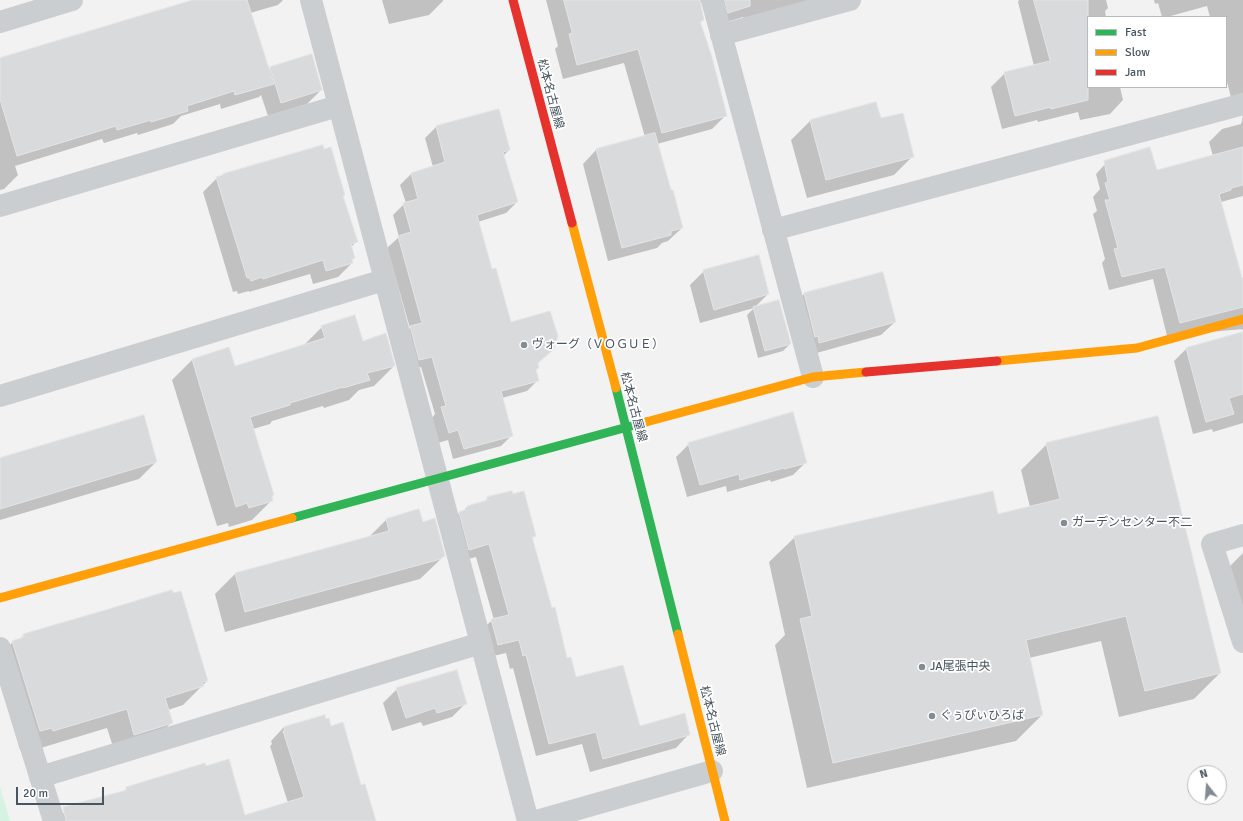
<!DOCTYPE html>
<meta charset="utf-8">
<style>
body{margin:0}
#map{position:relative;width:1243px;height:821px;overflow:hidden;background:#f2f2f2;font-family:Signika,sans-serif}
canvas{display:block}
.legend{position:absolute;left:1087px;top:16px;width:140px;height:72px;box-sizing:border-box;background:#fff;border:1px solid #b5bbbf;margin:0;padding:5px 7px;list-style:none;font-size:12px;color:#475560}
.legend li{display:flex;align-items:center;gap:8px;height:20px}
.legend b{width:20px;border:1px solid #b5bbbf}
.north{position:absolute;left:1187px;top:765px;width:40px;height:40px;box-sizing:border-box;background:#fff;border:1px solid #b5bbbf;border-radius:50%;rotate:343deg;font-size:11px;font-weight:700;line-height:16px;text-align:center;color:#475560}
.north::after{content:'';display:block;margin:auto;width:14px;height:18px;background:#838c93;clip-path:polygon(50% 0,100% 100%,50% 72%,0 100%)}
.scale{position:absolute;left:16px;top:787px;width:88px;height:18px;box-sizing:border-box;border:2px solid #475560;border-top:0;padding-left:5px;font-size:12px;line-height:14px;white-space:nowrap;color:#475560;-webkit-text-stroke:3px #fff;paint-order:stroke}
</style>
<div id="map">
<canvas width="1243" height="821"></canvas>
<ul class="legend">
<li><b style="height:5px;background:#30b455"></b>Fast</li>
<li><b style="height:5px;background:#ff9f0a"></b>Slow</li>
<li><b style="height:5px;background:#e5322d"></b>Jam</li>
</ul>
<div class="north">N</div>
<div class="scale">20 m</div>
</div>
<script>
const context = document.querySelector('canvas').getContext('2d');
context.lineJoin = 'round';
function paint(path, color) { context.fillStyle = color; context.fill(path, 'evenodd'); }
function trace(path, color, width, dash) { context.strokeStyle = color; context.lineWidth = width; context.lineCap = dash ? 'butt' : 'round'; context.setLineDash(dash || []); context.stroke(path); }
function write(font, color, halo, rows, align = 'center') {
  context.font = font + ' Signika,"Noto Sans JP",sans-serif'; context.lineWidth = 3.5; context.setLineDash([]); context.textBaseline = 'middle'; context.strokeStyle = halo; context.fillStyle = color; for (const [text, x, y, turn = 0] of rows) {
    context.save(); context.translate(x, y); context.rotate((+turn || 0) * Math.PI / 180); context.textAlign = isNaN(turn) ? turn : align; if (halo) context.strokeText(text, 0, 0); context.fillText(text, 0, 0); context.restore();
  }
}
const green = new Path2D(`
 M 0,787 L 10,821 L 0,821 Z`);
const shadow = new Path2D(`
 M 197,0 L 283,0 L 278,5 L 250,13 L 268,70 L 271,68 L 321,90 L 307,104 L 268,116 L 261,95 L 259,97 L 221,109 L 220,104 L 181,116 L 173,124 L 138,135 L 137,133 L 104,143 L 102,139 L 15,166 L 18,175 L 4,189 L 0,190 L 0,59 Z
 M 382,0 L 443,0 L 443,1 L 429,15 L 389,24 Z
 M 546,0 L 838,0 L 744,20 L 743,17 L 714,26 L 706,5 L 699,2 L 703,20 L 700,23 L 726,115 L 712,129 L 657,144 L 682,228 L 668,241 L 662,243 L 657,248 L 608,261 L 583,164 L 596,150 L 645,137 L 624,63 L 563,79 L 555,49 L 558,46 Z
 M 1019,0 L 1106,0 L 1108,8 L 1105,11 L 1106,17 L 1088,17 L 1088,87 L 1120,87 L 1123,100 L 1110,114 L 1080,120 L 1078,112 L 1038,122 L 1037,120 L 1002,129 L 991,87 L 1005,73 L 1034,66 L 1018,2 Z
 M 1154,0 L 1243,0 L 1243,196 L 1221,202 L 1241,278 L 1243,278 L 1243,423 L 1213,432 L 1212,429 L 1193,434 L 1174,361 L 1187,348 L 1243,333 L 1243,329 L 1167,336 L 1153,279 L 1109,290 L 1102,263 L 1105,259 L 1093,214 L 1097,211 L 1093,197 L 1100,189 L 1096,174 L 1108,161 L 1156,171 L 1213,156 L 1209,142 L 1222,129 L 1241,124 L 1242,121 L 1243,114 L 1233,105 L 1226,78 L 1226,17 L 1210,17 L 1207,6 L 1167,17 L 1162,17 L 1158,3 L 1155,4 Z
 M 498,110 L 509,150 L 503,156 L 517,202 L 506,213 L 478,222 L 492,271 L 511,323 L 537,364 L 538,368 L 535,370 L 538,380 L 527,391 L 502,398 L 512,435 L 501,446 L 453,459 L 448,440 L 438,443 L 431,419 L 435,414 L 421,367 L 408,370 L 400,338 L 410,328 L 387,248 L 399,237 L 393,215 L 404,204 L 406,203 L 400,185 L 411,174 L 433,167 L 425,138 L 436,127 Z
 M 846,111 L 881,120 L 913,156 L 894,175 L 807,198 L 791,140 L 810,121 Z
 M 217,178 L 343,196 L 356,242 L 351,247 L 354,258 L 352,260 L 352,263 L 338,277 L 313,284 L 310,274 L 249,292 L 249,291 L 238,294 L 237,291 L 233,292 L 203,192 Z
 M 704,271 L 768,294 L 754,308 L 790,344 L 783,351 L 758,358 L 747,315 L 754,308 L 700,323 L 690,285 Z
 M 882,273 L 895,322 L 881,335 L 806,356 L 790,308 L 804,294 Z
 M 322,327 L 362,342 L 394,366 L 374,386 L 359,390 L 349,400 L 324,408 L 323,406 L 272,421 L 270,424 L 253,429 L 272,500 L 252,520 L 229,527 L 228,523 L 217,526 L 172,380 L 192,360 L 228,349 L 234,367 L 303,346 Z
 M 689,444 L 806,462 L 793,475 L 771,482 L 770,480 L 727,492 L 726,486 L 687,497 L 676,457 Z
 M 1047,444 L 1220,673 L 1194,699 L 1119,717 L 1101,641 L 1029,658 L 1042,715 L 1016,741 L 807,788 L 775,645 L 785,635 L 769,562 L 795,537 L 997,515 L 1030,507 L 1021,470 Z
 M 0,459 L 156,462 L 139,479 L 0,520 Z
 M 488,498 L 535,536 L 531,539 L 566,659 L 576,679 L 640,727 L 689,734 L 676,748 L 590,772 L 582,744 L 536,756 L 513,668 L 510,669 L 506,653 L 485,658 L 478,634 L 492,620 L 494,620 L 476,557 L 456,562 L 446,526 L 460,512 L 463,512 L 467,507 L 483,503 Z
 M 418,510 L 422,523 L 444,556 L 420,579 L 225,632 L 215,594 L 235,574 L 368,538 L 386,520 Z
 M 1243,553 L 1243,612 L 1230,566 Z
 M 24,635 L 207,681 L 183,705 L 168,710 L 172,722 L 152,742 L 115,753 L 107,728 L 34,750 L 32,746 L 20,750 L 0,683 L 0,654 L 13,642 L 19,640 Z
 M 397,689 L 466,703 L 452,717 L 423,726 L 421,722 L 392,731 L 383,703 Z
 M 325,721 L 331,727 L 371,821 L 58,821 L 58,819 L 71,806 L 123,792 L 127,788 L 205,767 L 244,816 L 288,803 L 270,746 L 272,744 L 271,741 L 284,727 Z`);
const building = new Path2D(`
 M 193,0 L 247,0 L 274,84 L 235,95 L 234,91 L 187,106 L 188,111 L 151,122 L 151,120 L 117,130 L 116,126 L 17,156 L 0,99 L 0,58 Z
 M 564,0 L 700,0 L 704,20 L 700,21 L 712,57 L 727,116 L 662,133 L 638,49 L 577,65 L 569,34 L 572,33 Z
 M 725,0 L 750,0 L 750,6 L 728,13 Z
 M 1034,0 L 1088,0 L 1088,100 L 1051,109 L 1051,107 L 1015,116 L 1004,72 L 1050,61 Z
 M 312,54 L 322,90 L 281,103 L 270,67 Z
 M 876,102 L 881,118 L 903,113 L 914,157 L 826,180 L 810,120 Z
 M 499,109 L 510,150 L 503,152 L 518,202 L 477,215 L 492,269 L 496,268 L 511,322 L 550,311 L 558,336 L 554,349 L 538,363 L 539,368 L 536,369 L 539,381 L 501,391 L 513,436 L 464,449 L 458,430 L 449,433 L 441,407 L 446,406 L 432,357 L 419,360 L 410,326 L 422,323 L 398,236 L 411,232 L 403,203 L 418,199 L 411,173 L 445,162 L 436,126 Z
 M 655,133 L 671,190 L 673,190 L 683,228 L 671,231 L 671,235 L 622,248 L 596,149 Z
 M 323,145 L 324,149 L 331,147 L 345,195 L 343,196 L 358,242 L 351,244 L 355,258 L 352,259 L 353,263 L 326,271 L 323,260 L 263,279 L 262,277 L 251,281 L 250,278 L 247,278 L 216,177 L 223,175 L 223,174 Z
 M 1150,147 L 1157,170 L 1243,147 L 1243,185 L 1231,188 L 1231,190 L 1219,194 L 1243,281 L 1243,307 L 1180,323 L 1165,267 L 1122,277 L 1114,249 L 1118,248 L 1105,200 L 1110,200 L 1105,183 L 1108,182 L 1104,161 Z
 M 759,255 L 769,294 L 714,310 L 703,270 Z
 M 883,272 L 896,322 L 819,343 L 818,336 L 815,337 L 804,293 Z
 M 779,300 L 791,344 L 765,351 L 753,307 Z
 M 355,315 L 363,341 L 386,333 L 395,366 L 367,373 L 370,380 L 343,388 L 343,387 L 290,403 L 290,405 L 250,417 L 274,495 L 272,496 L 273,501 L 249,508 L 247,503 L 236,507 L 192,359 L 229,347 L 235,366 L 325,338 L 321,326 Z
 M 1243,332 L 1243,394 L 1229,398 L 1234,414 L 1206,422 L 1186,348 Z
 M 793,412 L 807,463 L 784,469 L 784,468 L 740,480 L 739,474 L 700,485 L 688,443 Z
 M 144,415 L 157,462 L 0,509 L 0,458 Z
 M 1158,416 L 1221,673 L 1145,691 L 1126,616 L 1026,640 L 1043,715 L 833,763 L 800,619 L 812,616 L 794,536 L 993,491 L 998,514 L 1060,499 L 1046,443 Z
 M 512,491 L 513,494 L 524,491 L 536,536 L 532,537 L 552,608 L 555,607 L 567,658 L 571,657 L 576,677 L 623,665 L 640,726 L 685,713 L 690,735 L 603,759 L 596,732 L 549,744 L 526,655 L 523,656 L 519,640 L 498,645 L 491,619 L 509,615 L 489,544 L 469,550 L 459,512 L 468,509 L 467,506 L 488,500 L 487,497 Z
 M 419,509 L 423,522 L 435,518 L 445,556 L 441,558 L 441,559 L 245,612 L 235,573 L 389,531 L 386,519 Z
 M 172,590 L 173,593 L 181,591 L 208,681 L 202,682 L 204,686 L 165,698 L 173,723 L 134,735 L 127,709 L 53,731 L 52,728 L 40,731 L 12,641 L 24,637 L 23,634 L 109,609 Z
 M 457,670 L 467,704 L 437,713 L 435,708 L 406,718 L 396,688 Z
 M 325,715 L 326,719 L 329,718 L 331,726 L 343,722 L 361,785 L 365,784 L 376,821 L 66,821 L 63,807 L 127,790 L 126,787 L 205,763 L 206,766 L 229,759 L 245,815 L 304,797 L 283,731 L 285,731 L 284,727 Z`);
const street = new Path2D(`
 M 311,0 L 528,821
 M 712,0 L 813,377
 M 0,22 L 72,0
 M 721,35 L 850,0
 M 0,206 L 338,106
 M 773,230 L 1243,104
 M 0,396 L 384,280
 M 1243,535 L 1212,544 L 1243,642
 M 0,648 L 54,821
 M 40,777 L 481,643
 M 536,821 L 712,771`);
const fast = new Path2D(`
 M 616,388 L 678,634
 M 292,518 L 646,422`);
const slow = new Path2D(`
 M 572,223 L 616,388
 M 997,361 L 1137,348 L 1243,319
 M 646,422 L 813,377 L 866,372
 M 0,598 L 292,518
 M 678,634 L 725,821`);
const jam = new Path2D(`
 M 513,0 L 572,223
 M 866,372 L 997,361`);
const markers = [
 [524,345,4,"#838c93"],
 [1064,523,4,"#838c93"],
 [922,667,4,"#838c93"],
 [932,716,4,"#838c93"]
];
const streetNames = [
 ["松本名古屋線",550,94,75],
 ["松本名古屋線",633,407,75],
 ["松本名古屋線",712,721,76]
];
const poiNames = [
 ["ヴォーグ（ＶＯＧＵＥ）",532,345],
 ["ガーデンセンター不二",1072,523],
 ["JA尾張中央",930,667],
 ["ぐぅぴぃひろば",940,716]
];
paint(green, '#d5f3e0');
paint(shadow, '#0003');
paint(building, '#d9dadc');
trace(building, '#e3e4e5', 1);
trace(street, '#cbced1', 22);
trace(fast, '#30b455', 9);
trace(slow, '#ff9f0a', 9);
trace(jam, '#e5322d', 9);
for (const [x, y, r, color] of markers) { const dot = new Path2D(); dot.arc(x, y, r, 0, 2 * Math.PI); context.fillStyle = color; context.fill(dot); trace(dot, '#fff', 1.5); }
write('12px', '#475560', '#fff', streetNames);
write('12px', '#475560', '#fff', poiNames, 'left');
</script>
